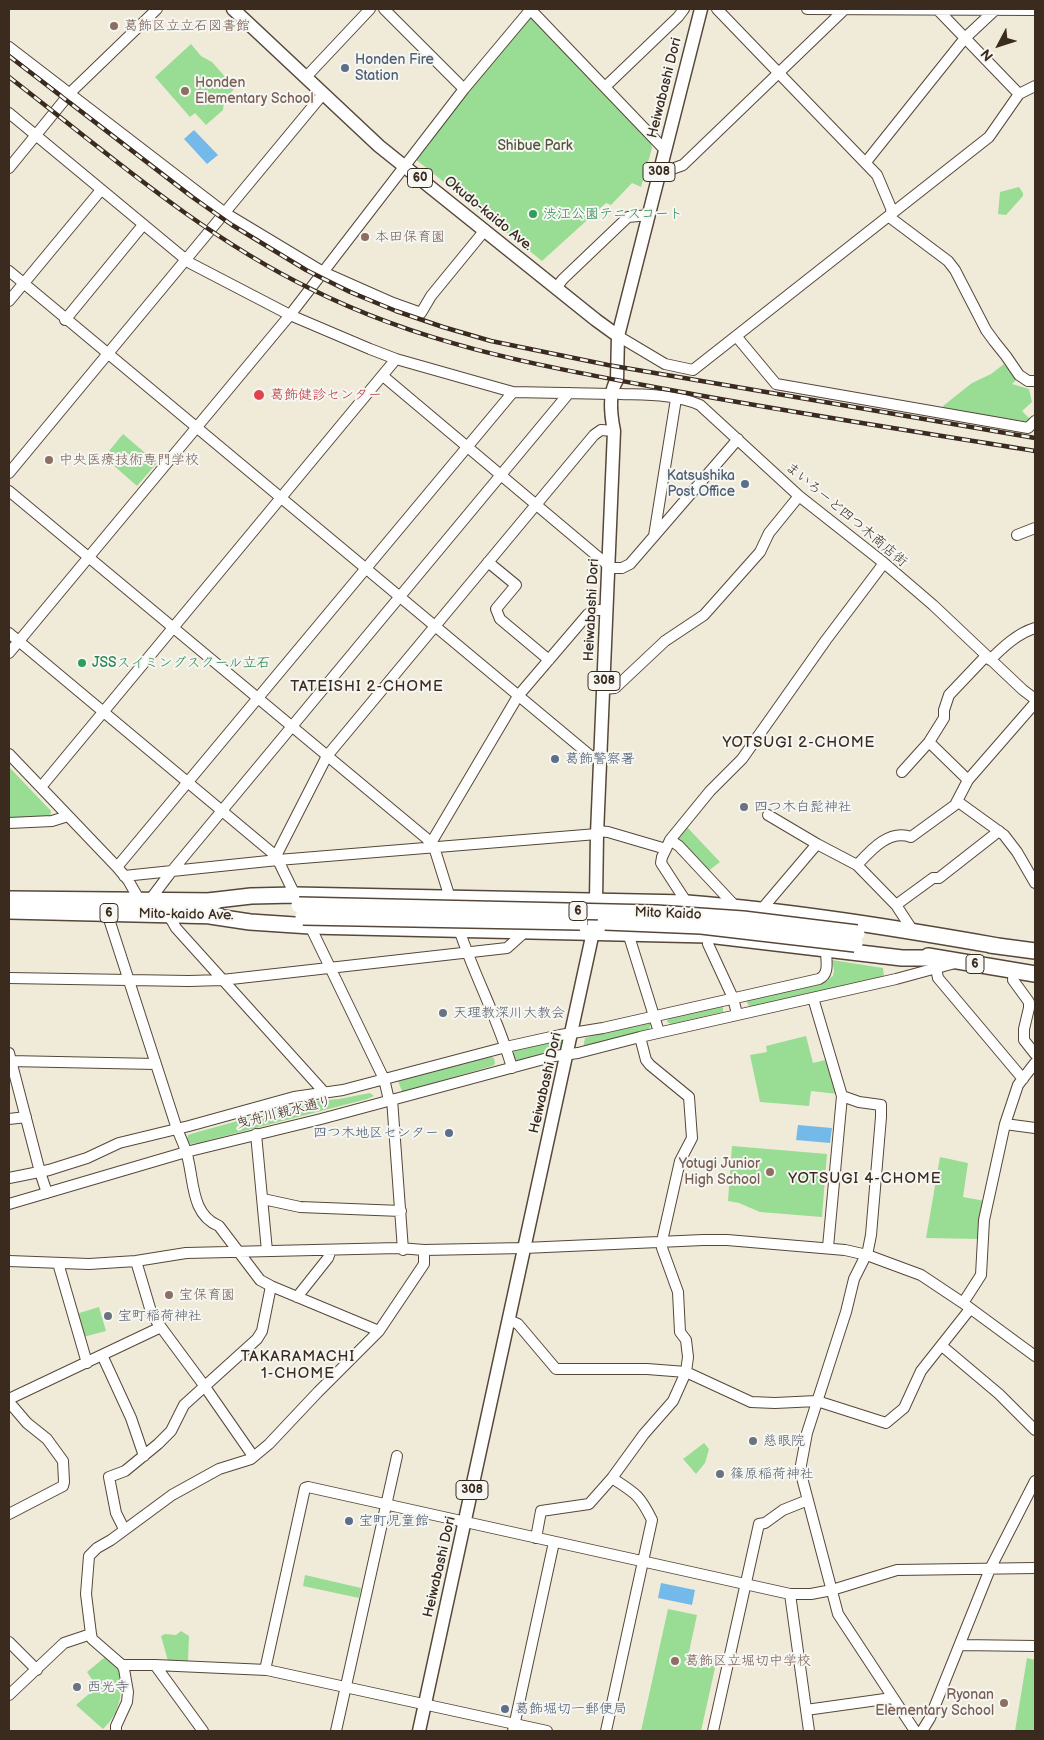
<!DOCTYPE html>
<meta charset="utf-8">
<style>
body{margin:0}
#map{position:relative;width:1044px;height:1740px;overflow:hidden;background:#f0ebd9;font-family:"Balsamiq Sans",sans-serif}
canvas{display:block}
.frame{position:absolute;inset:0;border:10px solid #3b2a1e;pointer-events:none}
.north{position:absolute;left:974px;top:20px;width:50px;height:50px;-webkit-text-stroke:4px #f6f6f2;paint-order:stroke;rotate:230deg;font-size:14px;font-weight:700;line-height:20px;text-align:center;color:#3b2a1e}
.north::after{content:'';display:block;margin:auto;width:18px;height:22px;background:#3b2a1e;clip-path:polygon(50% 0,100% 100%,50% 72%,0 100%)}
</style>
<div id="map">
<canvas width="1044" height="1740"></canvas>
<div class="frame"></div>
<div class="north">N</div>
</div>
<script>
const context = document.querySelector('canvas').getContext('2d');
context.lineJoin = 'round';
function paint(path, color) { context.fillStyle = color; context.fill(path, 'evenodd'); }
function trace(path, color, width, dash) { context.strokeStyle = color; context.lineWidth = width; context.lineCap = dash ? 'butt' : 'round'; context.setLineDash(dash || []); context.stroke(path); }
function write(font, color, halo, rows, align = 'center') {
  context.font = font + ' "Balsamiq Sans","Klee One",sans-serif'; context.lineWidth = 4; context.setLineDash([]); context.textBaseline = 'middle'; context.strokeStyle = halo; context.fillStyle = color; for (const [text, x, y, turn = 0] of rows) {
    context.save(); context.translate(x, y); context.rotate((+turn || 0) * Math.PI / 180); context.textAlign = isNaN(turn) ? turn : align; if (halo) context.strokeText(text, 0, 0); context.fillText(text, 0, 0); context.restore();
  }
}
const green = new Path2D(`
 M 530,14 L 651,142 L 652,148 L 641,187 L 632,183 L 611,205 L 606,203 L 542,261 L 414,158 Z
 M 191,44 L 201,56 L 212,62 L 235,88 L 224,100 L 223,110 L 206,125 L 195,113 L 190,117 L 155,77 Z
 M 1019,187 L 1023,193 L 1023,196 L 1006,215 L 998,214 L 1000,192 Z
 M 1004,364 L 1016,380 L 1012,384 L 1029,389 L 1032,402 L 1022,411 L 1031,420 L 1029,422 L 945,409 L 943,406 L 972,383 L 991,374 Z
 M 123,434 L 157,463 L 137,486 L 104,457 Z
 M 9,767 L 51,811 L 50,817 L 9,818 Z
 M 686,826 L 720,862 L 707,872 L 675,839 Z
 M 832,960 L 883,968 L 884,977 L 750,1008 L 746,1000 L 822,983 L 833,976 L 834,970 Z
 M 720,1007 L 723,1007 L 723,1012 L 671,1024 L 667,1022 L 669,1017 Z
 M 647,1022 L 651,1024 L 649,1029 L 583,1048 L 585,1038 Z
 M 806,1036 L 813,1063 L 825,1060 L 838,1094 L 811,1091 L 809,1106 L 760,1102 L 750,1055 L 767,1052 L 766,1046 Z
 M 561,1038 L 562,1041 L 561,1047 L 520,1060 L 516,1060 L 514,1058 L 514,1051 L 517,1049 Z
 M 491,1057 L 494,1058 L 495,1064 L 492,1066 L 406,1091 L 402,1091 L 398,1081 L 402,1079 Z
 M 370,1093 L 374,1096 L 367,1099 L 198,1143 L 190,1144 L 187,1141 L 188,1135 L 194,1133 L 306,1102 L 339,1099 Z
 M 732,1146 L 827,1154 L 822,1217 L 760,1212 L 739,1203 L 728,1201 Z
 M 940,1157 L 968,1163 L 963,1197 L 985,1201 L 979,1239 L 926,1238 Z
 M 99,1307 L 106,1331 L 83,1337 L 76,1314 Z
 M 704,1443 L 709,1449 L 705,1463 L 696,1474 L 683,1459 Z
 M 305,1575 L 361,1588 L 359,1598 L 303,1586 Z
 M 668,1609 L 697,1615 L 689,1652 L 717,1659 L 701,1731 L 641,1731 Z
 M 181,1631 L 189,1636 L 188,1661 L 168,1661 L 161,1636 L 165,1634 L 176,1635 Z
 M 105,1657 L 119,1670 C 123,1693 121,1712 103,1729 L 76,1705 L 97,1687 L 87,1672 Z
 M 1027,1658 L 1035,1660 L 1035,1731 L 1015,1731 Z`);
const water = new Path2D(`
 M 194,130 L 218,155 L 207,164 L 184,139 Z
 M 798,1125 L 832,1128 L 830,1143 L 796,1140 Z
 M 661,1583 L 695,1590 L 692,1605 L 658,1598 Z`);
const minor = new Path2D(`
 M 384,9 L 464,89
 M 530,9 L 665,150
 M 717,9 L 877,175 L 891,208 L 892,219 L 948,261 L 955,270 L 986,330 L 994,341 L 1006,356 L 1019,375 L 1028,381 L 1035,381
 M 807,9 L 1035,10
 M 937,9 L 1019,94
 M 9,47 L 225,213 L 323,272 L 393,303 L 421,313 L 431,296 L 485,230
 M 306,77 L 370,9
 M 606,86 L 678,17 L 684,9
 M 9,113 L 190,263 L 290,315 L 370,349 L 396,359 L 502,389 L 513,392 L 613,394
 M 866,162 L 965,38 L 996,9
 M 660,167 L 672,169 L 683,165 L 845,9
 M 9,168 L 71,92 L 157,9
 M 9,271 L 592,757 L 601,759
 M 556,288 L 563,279 L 628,217 L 649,215
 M 9,301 L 101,190
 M 65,320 L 143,225
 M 618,336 L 665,364 L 693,370 L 989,137 L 1019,94 L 1035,86
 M 736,336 L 776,384 L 1028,428 L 1035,421
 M 383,376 L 609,566
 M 620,394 C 646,395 675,394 700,405 L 799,496 L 884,563 L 933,605 L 1023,690 L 1035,699
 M 9,473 L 323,94
 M 9,491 L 426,838 L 434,847 L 450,898
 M 1017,535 L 1035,528
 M 654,536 L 676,399
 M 488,562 L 516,585 L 496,609 L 500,619 L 549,660
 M 610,568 L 622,568 L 630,564 L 738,439
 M 9,633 L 276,856 L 295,895
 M 9,653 L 290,315 L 464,89 L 531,9
 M 990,660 C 1003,647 1018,633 1035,628
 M 603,689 L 615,688 L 665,641 L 704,615 L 760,552 L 769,533 L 799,496
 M 929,742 L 968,780
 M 9,754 L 117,867 L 128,880 L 140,901
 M 902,772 L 929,742 L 944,718 L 944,710 L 949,695 L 986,656
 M 41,787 L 396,359
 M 957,801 L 1004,835 L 1017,852 L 1035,883
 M 768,815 L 817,844 L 857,865 L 896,905 L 913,931
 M 9,823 L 52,821 L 68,816
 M 597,831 L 608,832 L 666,849 L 662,857 L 661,863 L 687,903
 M 670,840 L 679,846 L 736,907
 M 431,843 L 518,696 L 588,614 L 596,610 L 607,610
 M 666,849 L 670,840 L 710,791 L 742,759 L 826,640 L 884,563
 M 276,856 L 327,756 L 594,435 L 601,430 L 614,431
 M 857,865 C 871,850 889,829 911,837 L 955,805 L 968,780 L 1035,703
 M 117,867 L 513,392
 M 124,876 L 278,860 L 597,834
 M 149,901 L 171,872 L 569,393
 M 896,905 L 933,878 L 939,878 L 999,831
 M 761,910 L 817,844
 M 107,913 L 177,1129 C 181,1139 186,1148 188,1159 C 194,1184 192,1215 219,1226 L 260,1280 L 271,1286 L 379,1331
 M 168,914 L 176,928 L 324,1092
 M 310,926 L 384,1079 L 389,1100
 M 459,929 C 474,976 499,1020 512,1068
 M 628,933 L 659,1032
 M 708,935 L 708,944 L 733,998 L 737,1014
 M 936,968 L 938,978 L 1023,1079
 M 1014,970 L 1013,980 L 1029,1002 L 1029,1008 L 1024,1029 L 1024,1040 L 1035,1054
 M 9,978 L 189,981 L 222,980 L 507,948 L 527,930
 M 813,998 L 842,1096 L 859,1102 L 881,1105 L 881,1117 L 871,1235 L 867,1255
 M 9,1053 L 40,1172 L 47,1193
 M 9,1061 L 156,1064
 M 392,1099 L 403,1250
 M 9,1119 L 26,1117
 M 1005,1124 L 1035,1128
 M 256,1134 L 267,1251
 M 9,1178 L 49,1170 L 87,1158 L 119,1143 L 189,1126 L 294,1097 L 343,1090 L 506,1047 L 560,1035 L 603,1028 L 819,979 C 830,974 826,961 826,950
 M 263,1199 L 300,1207 L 401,1211
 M 9,1204 L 186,1152 L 321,1119 L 555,1056 L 578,1053 L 640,1037 L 896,979 L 955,963
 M 828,1247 L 842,1096
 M 866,1255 L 854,1279 L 846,1312 L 807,1433 L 801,1465 L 801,1474 L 838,1614 L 915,1731
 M 9,1261 L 89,1264 L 136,1261 L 186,1253 L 399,1248 L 424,1250 L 524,1248 L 703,1240 L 727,1240 L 845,1250 L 867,1255 L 921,1275 L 963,1303 L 1035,1356
 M 136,1261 L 152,1315 L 203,1384 L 253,1456
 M 58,1263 L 87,1363
 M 297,1297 L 328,1258 L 331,1250
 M 963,1303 L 981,1275 L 984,1220 L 1005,1124 L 1018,1085 L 1035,1063
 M 509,1320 L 518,1324 L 556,1369 L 647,1369 L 686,1372 L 751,1402 L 775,1403 L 817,1401 L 886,1423 L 904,1408 L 921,1371 L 970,1309
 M 942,1346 L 999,1394 L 1035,1430
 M 102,1355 L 131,1418 L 144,1456
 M 9,1399 L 161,1327
 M 9,1402 L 27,1423 L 47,1439 L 63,1461 L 64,1482 L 63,1486 L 9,1514
 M 124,1529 L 116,1513 L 109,1477 L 125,1471 L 158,1444 L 171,1431 L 184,1405 L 257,1339 L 262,1331 L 271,1286
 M 536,1538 L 541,1511 L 589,1504 L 612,1478 L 644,1434 L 673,1401 L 686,1372 L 688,1357 L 686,1340 L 680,1332 L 678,1292 L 662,1248 L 662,1241 L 680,1161 L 692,1138 L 689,1097 L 650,1065 L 646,1060 L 640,1037
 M 790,1594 L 809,1731
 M 9,1642 L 37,1670
 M 960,1645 L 1035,1646
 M 122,1665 L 155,1665 L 203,1731
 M 155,1665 L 267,1670 L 547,1731
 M 265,1670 L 305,1488 L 308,1487 L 790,1594 L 811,1594 L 832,1590 L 897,1570 L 1035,1568
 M 9,1695 L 64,1643 L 91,1634
 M 806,1710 L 892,1698
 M 116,1731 L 116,1726 L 127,1702 L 128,1692 L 124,1669 L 122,1665 L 92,1639 L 91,1634 L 86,1594 L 89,1556 L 97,1548 L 111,1540 L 172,1495 L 219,1469 L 251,1459 L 269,1444 L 318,1392 L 379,1331 L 424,1264 L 424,1250
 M 336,1731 L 397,1456
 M 513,1731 L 554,1542
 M 606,1731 L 652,1520 C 639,1494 635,1493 612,1478
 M 713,1731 L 759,1524 L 765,1523 L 783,1510 L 808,1500
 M 922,1731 L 930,1718 L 990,1569 L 1035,1481`);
const major = new Path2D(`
 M 233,9 L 379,146 L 596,320 L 618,336
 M 419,1731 L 593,932 L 596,901 L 597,834 L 614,431 C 611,416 608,393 617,380 L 618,336 L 701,9`);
const highway = new Path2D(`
 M 9,899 L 217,901
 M 208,901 L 251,896 L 295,895 L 687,903 C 791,911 895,928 998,946
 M 9,911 L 219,916
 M 210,916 L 250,922 L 310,926 L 708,935 L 902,958 L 936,958
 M 990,945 L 1035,951
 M 928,956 L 1035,974`);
const rail = new Path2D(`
 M 9,56 L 192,197 L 232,225 L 306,270 L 350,292 L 396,311 L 443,327 L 491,341 L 608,365 L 1035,438
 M 9,77 C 106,152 200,235 311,289 C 425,346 542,366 665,389 C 788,412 912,431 1035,451`);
const highwayBridge = new Path2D(`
 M 299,905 L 656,913 L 743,919 L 857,933
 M 303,917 L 580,922
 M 605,922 L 701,926 L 855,944`);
const markers = [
 [114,26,5,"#8d6e63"],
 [345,68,5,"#5c6f8a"],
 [185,91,5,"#8d6e63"],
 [533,214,5,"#2e9e5b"],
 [365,237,5,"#8d6e63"],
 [259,395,6,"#e0444e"],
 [49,460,5,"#8d6e63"],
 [745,484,5,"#5c6f8a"],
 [82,663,5,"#2e9e5b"],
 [555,759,5,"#5c6f8a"],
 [744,807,5,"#6b7280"],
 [443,1013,5,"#6b7280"],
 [449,1133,5,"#5c6f8a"],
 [770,1172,5,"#8d6e63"],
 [169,1295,5,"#8d6e63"],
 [108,1316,5,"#6b7280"],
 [753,1441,5,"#6b7280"],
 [720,1474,5,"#6b7280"],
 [349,1521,5,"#5c6f8a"],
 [675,1661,5,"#8d6e63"],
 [77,1687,5,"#6b7280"],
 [1004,1703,5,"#8d6e63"],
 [505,1709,5,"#5c6f8a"]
];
const shields = [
 [659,172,32],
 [420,178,25],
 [604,681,32],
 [578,911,18],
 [109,913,18],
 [975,964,18],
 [472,1490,32]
];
const shieldNames = [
 ["308",659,172],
 ["60",420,178],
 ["308",604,681],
 ["6",578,911],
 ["6",109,913],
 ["6",975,964],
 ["308",472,1490]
];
const educationNames = [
 ["葛飾区立立石図書館",124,26],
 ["Honden",195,83],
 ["Elementary School",195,99],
 ["本田保育園",375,237],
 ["中央医療技術専門学校",59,460],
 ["Yotugi Junior",760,1164,"right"],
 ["High School",760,1180,"right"],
 ["宝保育園",179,1295],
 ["葛飾区立堀切中学校",685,1661],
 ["Ryonan",994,1695,"right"],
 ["Elementary School",994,1711,"right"]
];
const serviceNames = [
 ["Honden Fire",355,60],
 ["Station",355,76],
 ["Katsushika",735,476,"right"],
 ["Post Office",735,492,"right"],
 ["葛飾警察署",565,759],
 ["四つ木地区センター",439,1133,"right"],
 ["宝町児童館",359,1521],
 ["葛飾堀切一郵便局",515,1709]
];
const streetNames = [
 ["Heiwabashi Dori",665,88,-76],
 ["Okudo-kaido Ave.",488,214,39],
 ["まいろーど四つ木商店街",846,515,40],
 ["Heiwabashi Dori",592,610,-87],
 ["Mito Kaido",668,914,2],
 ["Mito-kaido Ave.",186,915,1],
 ["Heiwabashi Dori",546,1083,-77],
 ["曳舟川親水通り",284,1113,-14],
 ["Heiwabashi Dori",440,1567,-77]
];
const parkNames = [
 ["Shibue Park",535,146]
];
const leisureNames = [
 ["渋江公園テニスコート",543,214],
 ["JSSスイミングスクール立石",92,663]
];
const healthNames = [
 ["葛飾健診センター",270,395]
];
const worshipNames = [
 ["四つ木白髭神社",754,807],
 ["天理教深川大教会",453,1013],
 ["宝町稲荷神社",118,1316],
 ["慈眼院",763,1441],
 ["篠原稲荷神社",730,1474],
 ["西光寺",87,1687]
];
const neighbourhoodNames = [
 ["TATEISHI 2-CHOME",367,687],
 ["YOTSUGI 2-CHOME",799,743],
 ["YOTSUGI 4-CHOME",865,1179],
 ["TAKARAMACHI",298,1357],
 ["1-CHOME",298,1374]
];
paint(green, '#99dc94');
paint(water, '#73baea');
trace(minor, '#56473a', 12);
trace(major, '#56473a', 15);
trace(highway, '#56473a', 18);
trace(minor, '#fff', 10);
trace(major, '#fff', 12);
trace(highway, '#fff', 15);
trace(rail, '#3b2a1e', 4.5);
trace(rail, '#f6f6f2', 2.5, [8]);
trace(highwayBridge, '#56473a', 18, []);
trace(highwayBridge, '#fff', 15);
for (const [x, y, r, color] of markers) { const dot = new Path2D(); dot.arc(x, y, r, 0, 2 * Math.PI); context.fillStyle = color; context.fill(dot); trace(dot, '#f6f6f2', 2); }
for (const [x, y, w] of shields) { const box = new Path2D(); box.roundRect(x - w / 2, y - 9.5, w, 19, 4); context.fillStyle = '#f6f6f2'; context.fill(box); trace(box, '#3b2a1e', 1); }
write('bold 12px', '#3b2a1e', null, shieldNames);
write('14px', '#785e54', '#f6f6f2', educationNames, 'left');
write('14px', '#4e5e75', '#f6f6f2', serviceNames, 'left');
write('14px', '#3b2a1e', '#f6f6f2', streetNames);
write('14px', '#52563c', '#f6f6f2', parkNames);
write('14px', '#27864d', '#f6f6f2', leisureNames, 'left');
write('14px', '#be3a42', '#f6f6f2', healthNames, 'left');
write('14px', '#5b616d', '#f6f6f2', worshipNames, 'left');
context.letterSpacing = '1px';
write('15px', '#3b2a1e', '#f6f6f2', neighbourhoodNames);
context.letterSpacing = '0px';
</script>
